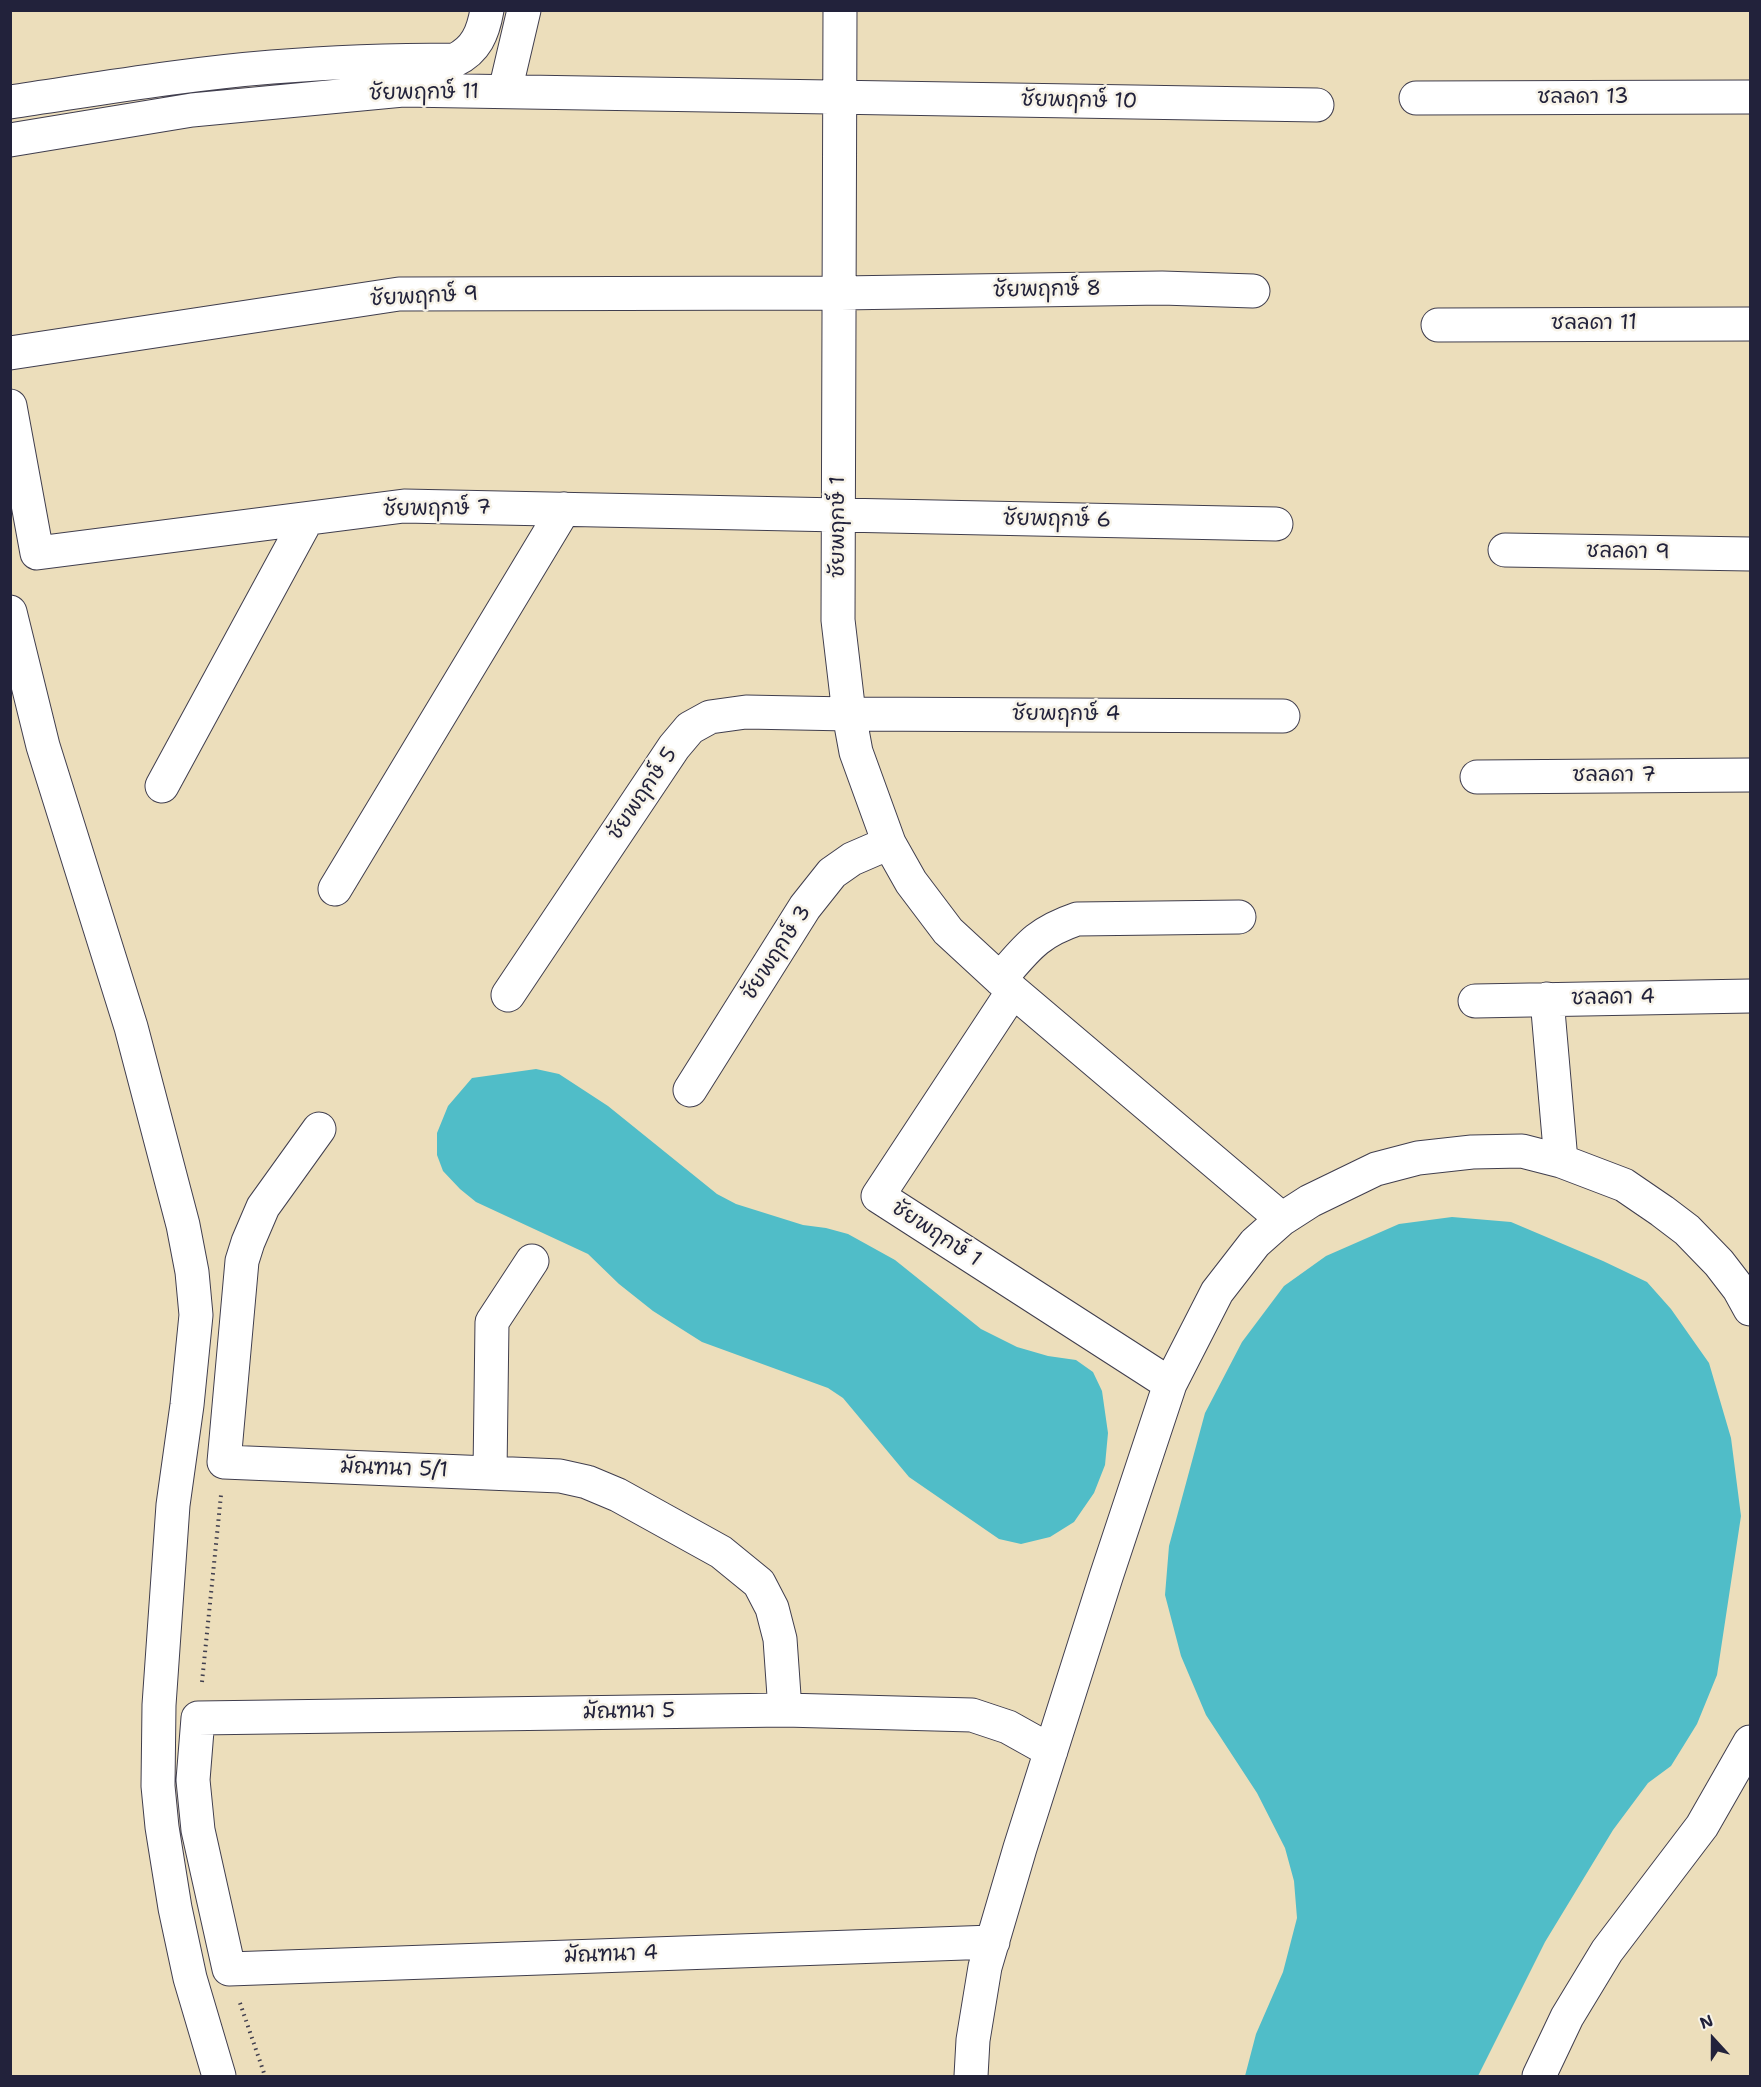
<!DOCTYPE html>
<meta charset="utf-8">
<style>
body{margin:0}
#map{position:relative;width:1761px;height:2087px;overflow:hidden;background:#ecdebb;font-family:"Shantell Sans",sans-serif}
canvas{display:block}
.frame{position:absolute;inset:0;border:12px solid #22223b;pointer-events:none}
.north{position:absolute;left:1683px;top:2009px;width:60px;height:60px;-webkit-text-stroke:4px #f7f3e8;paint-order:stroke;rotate:339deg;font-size:16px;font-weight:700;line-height:24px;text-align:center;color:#22223b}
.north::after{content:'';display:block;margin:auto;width:21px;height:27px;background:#22223b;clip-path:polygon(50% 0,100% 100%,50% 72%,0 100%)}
</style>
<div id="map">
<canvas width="1761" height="2087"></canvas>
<div class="frame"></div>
<div class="north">N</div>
</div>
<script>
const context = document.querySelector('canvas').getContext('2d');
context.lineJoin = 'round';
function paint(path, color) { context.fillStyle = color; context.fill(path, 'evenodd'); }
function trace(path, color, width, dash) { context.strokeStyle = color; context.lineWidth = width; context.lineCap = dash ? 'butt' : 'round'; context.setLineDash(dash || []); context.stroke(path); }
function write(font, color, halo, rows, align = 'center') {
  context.font = font + ' "Shantell Sans","Playpen Sans Thai",sans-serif'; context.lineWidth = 5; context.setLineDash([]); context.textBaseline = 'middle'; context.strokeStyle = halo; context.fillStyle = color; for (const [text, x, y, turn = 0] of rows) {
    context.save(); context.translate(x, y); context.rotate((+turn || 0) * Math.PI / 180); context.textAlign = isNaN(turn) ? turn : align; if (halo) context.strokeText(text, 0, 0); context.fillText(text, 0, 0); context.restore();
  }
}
const water = new Path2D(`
 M 536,1069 L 559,1074 L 608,1106 L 717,1194 L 736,1204 L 803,1225 L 826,1228 L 848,1234 L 895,1260 L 981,1329 L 1017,1347 L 1048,1356 L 1076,1360 L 1093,1372 L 1102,1391 L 1108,1433 L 1105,1465 L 1094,1493 L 1074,1522 L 1050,1537 L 1021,1544 L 999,1539 L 909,1477 L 843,1398 L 828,1388 L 702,1342 L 653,1311 L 619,1284 L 588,1254 L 476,1202 L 460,1189 L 443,1171 L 437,1155 L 437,1133 L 448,1106 L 472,1078 Z
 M 1452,1217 L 1511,1222 L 1603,1261 L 1647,1282 L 1671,1309 L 1709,1363 L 1731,1438 L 1741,1516 L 1717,1675 L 1697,1724 L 1671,1766 L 1648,1783 L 1613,1830 L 1545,1942 L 1478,2076 L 1245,2076 L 1256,2034 L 1283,1972 L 1297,1918 L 1294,1881 L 1285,1848 L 1257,1793 L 1206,1715 L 1181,1656 L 1165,1595 L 1169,1546 L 1205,1413 L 1242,1342 L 1284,1286 L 1326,1256 L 1399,1224 Z`);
const path = new Path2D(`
 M 202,1682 L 221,1495
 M 240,2003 L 265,2076`);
const minor = new Path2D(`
 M 840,10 L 838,620 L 849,714 L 856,752 L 889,843 L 911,882 L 948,931 L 1013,991 L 1282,1219
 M 505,91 L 524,10
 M 1416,98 L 1750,97
 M 10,102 C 98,89 185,74 272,67 C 333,62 394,60 455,60 C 476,50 483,33 487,10
 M 10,140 L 192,110 L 403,90 L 1317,105
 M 1438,325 L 1750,324
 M 10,353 L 399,294 L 841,293 L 1162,288 L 1253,291
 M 10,406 L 37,553 L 404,506 L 1276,524
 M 1505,550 L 1750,554
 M 10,612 L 43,746 L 131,1027 L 183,1225 L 192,1272 L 196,1315 L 187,1405 L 173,1505 L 159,1705 L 158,1786 L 162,1827 L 175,1908 L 190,1978 L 219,2076
 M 1477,777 L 1750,775
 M 162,786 L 307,519
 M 335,889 L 564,509
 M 1000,979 C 1027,948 1036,933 1077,919 L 1239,917
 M 1013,991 L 878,1196 L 1170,1384
 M 508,995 L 674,747 L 690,728 L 710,717 L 746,712 L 849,714 L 1283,716
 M 1547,999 L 1561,1161
 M 1475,1001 L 1750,996
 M 690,1090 L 805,907 L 832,873 L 852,859 L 889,843
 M 319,1129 L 263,1207 L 248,1242 L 242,1261 L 224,1462 L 560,1476 L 587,1482 L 618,1495 L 721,1552 L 759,1583 L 772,1608 L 780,1639 L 785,1710
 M 490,1473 L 492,1322 L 532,1261
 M 993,1942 L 229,1969 L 198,1830 L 193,1780 L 198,1718 L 785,1710 L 972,1715 L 1008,1727 L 1051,1751
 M 971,2076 L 973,2040 L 985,1967 L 1020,1848 L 1106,1577 L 1170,1384 L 1217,1292 L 1255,1243 L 1282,1219 L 1310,1201 L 1376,1169 L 1418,1158 L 1472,1152 L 1522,1151 L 1561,1161 L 1624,1185 L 1662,1211 L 1687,1230 L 1719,1263 L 1739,1289 L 1750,1309
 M 1539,2076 L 1567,2017 L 1607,1951 L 1702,1826 L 1750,1742`);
const streetNames = [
 ["ชัยพฤกษ์ 11",424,93,-1],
 ["ชลลดา 13",1583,98],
 ["ชัยพฤกษ์ 10",1079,101,1],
 ["ชัยพฤกษ์ 8",1047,290,-1],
 ["ชัยพฤกษ์ 9",424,297,-3],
 ["ชลลดา 11",1594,324],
 ["ชัยพฤกษ์ 7",437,509,-1],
 ["ชัยพฤกษ์ 6",1057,520,1],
 ["ชัยพฤกษ์ 1",839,527,-90],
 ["ชลลดา 9",1628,552,1],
 ["ชัยพฤกษ์ 4",1066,715],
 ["ชลลดา 7",1614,776],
 ["ชัยพฤกษ์ 5",643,794,-56],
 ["ชัยพฤกษ์ 3",777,953,-57],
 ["ชลลดา 4",1613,998,-1],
 ["ชัยพฤกษ์ 1",936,1234,33],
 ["มัณฑนา 5/1",394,1469,2],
 ["มัณฑนา 5",629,1712,-1],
 ["มัณฑนา 4",611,1955,-2]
];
paint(water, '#50bdc8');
trace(minor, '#403e4e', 35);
trace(path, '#403e4e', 4, [1.5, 4.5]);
trace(minor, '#fff', 33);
write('21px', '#22223b', '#f7f3e8', streetNames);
</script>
